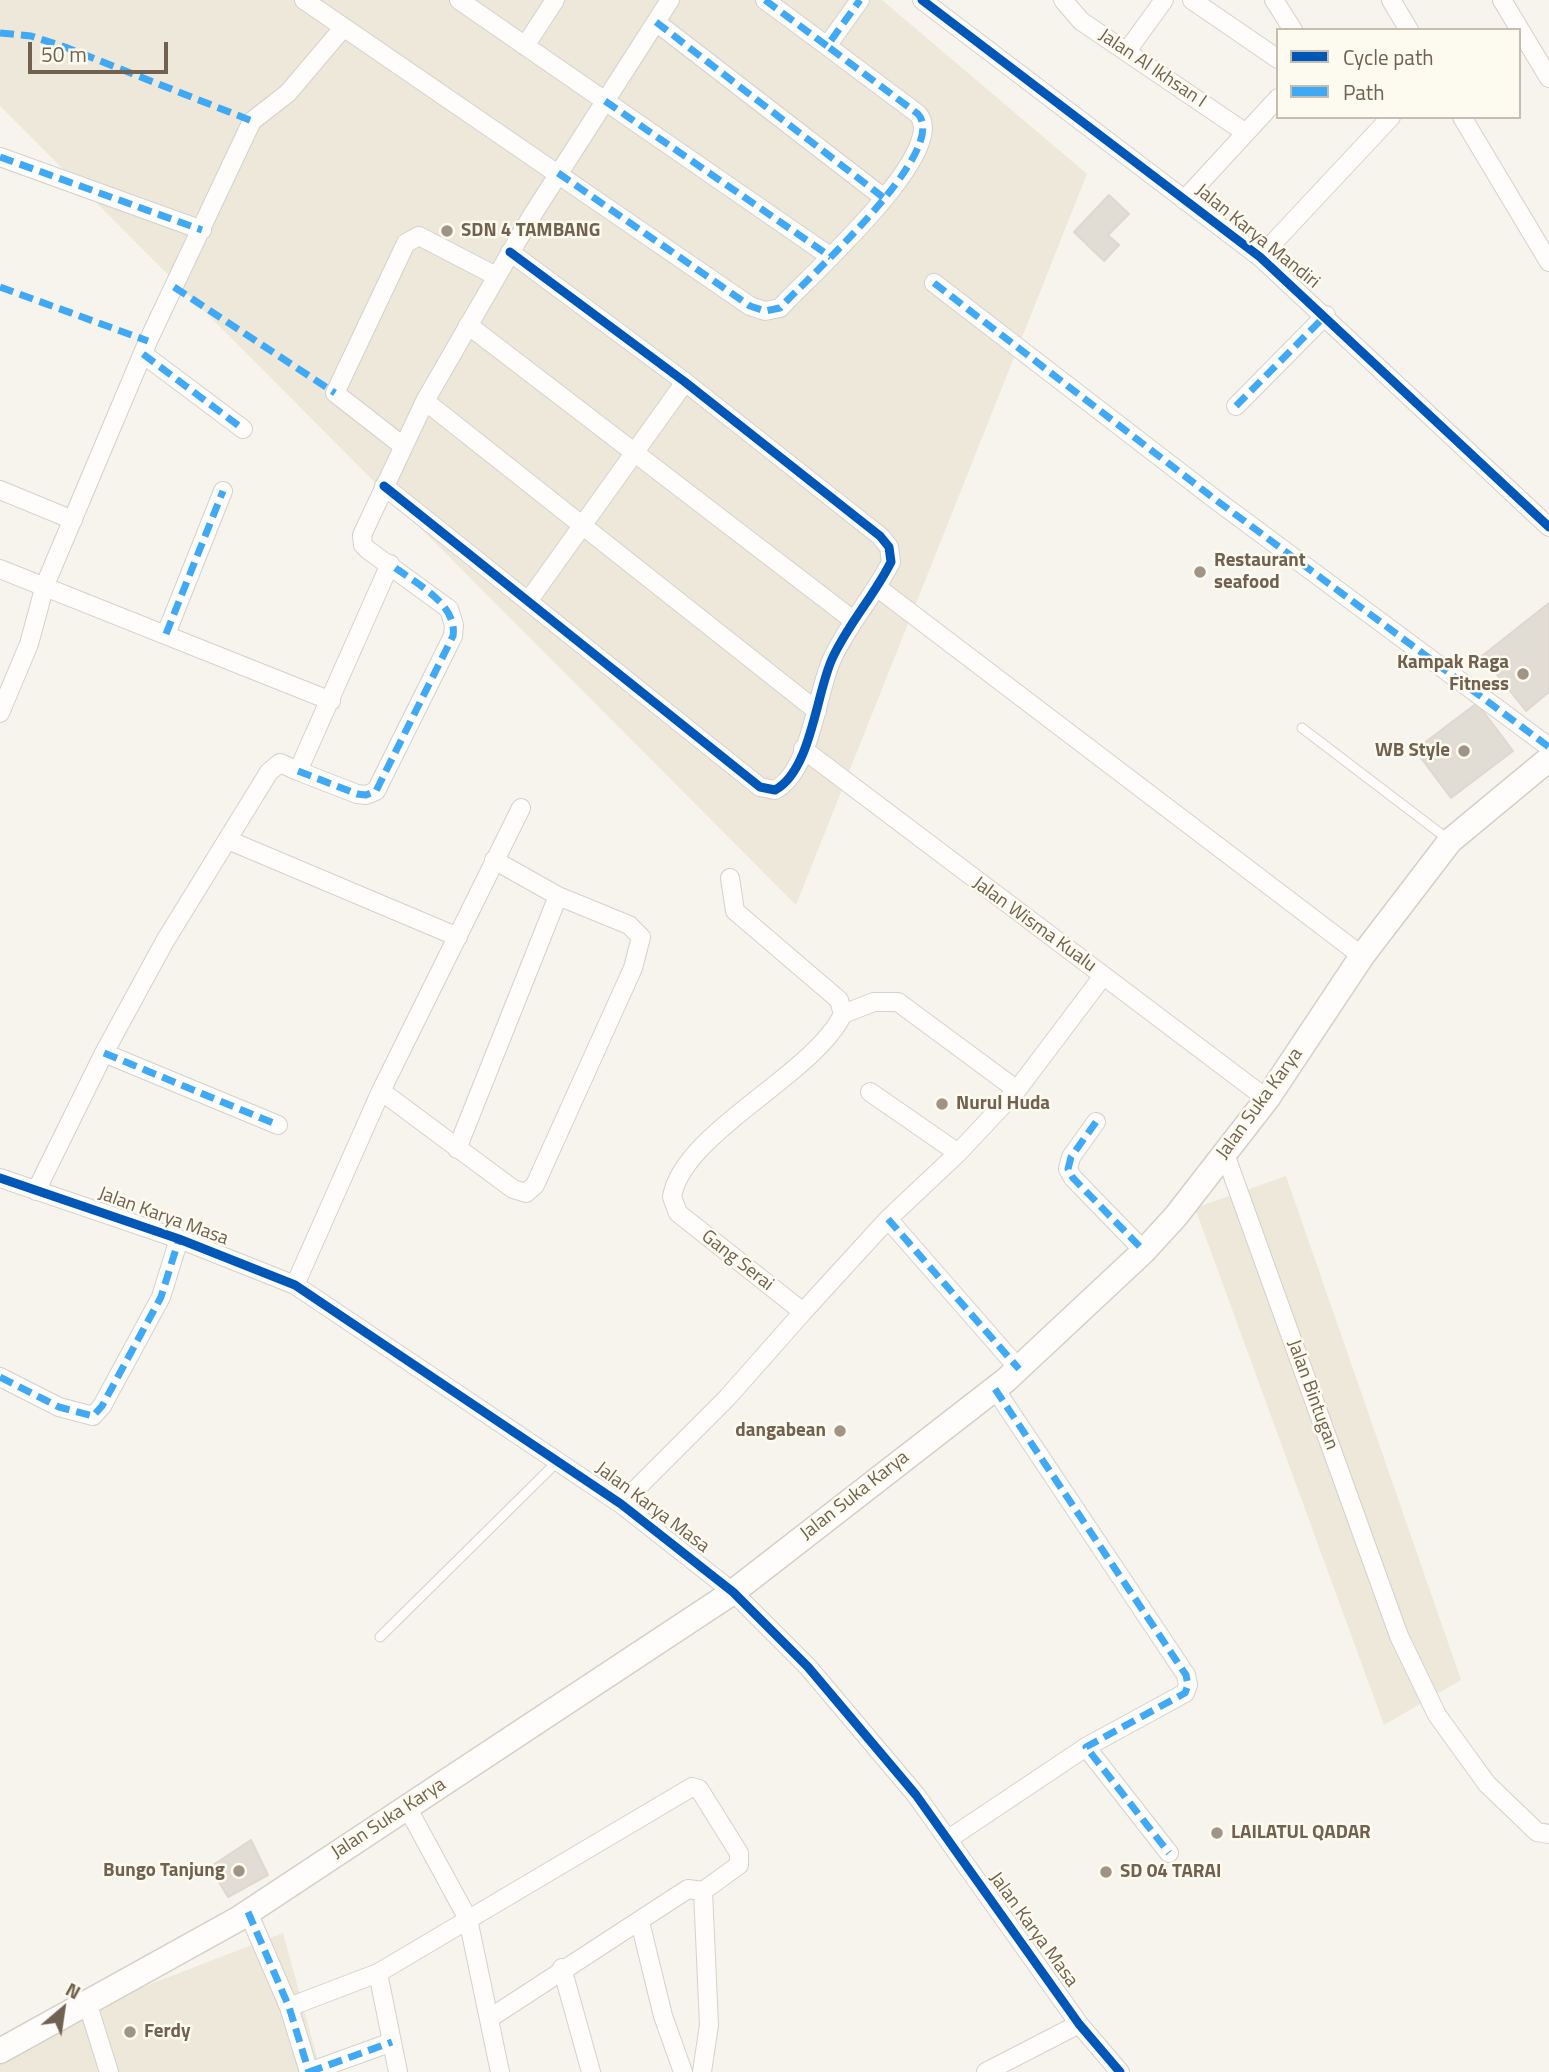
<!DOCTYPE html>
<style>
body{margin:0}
#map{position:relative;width:1549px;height:2072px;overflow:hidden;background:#f6f4ed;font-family:"Titillium Web",sans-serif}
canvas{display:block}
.legend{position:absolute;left:1276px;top:28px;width:245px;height:91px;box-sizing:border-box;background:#fdfaef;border:2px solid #c5bdaf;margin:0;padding:9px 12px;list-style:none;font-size:21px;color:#716150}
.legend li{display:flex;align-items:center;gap:14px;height:35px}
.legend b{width:35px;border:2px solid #c5bdaf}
.north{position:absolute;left:28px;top:1974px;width:70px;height:70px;-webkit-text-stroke:5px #fdfaef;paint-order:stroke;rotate:29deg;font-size:19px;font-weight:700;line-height:28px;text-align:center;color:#716150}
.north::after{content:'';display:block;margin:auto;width:24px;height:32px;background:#716150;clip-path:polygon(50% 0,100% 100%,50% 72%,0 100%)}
.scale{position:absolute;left:28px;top:42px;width:140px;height:32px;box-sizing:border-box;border:4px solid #716150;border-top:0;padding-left:9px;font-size:21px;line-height:24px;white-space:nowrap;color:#716150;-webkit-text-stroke:5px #fdfaef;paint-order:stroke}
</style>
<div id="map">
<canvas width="1549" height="2072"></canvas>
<ul class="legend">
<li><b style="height:9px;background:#0057b8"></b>Cycle path</li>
<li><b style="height:9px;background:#3fa9f5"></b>Path</li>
</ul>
<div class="north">N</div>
<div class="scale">50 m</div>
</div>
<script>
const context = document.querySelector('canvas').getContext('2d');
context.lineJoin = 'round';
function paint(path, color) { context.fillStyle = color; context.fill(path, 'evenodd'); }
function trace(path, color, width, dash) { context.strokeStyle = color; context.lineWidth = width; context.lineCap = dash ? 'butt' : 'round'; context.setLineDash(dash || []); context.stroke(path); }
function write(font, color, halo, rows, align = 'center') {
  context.font = font + ' "Titillium Web",sans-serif'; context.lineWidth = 5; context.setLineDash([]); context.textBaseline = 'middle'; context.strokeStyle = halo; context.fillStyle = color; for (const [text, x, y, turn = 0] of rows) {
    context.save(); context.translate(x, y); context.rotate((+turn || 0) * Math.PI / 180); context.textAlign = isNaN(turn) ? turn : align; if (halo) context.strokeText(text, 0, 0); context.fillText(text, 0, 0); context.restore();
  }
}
const residential = new Path2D(`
 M 0,0 L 882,0 L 1087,174 L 796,905 L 0,106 Z
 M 1286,1176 L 1461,1680 L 1384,1725 L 1195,1208 Z
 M 283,1933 L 321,2072 L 0,2072 L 0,2042 Z`);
const building = new Path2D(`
 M 1109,195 L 1129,214 L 1108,235 L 1119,245 L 1104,261 L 1074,232 Z
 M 1549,603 L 1549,692 L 1526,711 L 1482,656 Z
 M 1477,703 L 1513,751 L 1451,798 L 1415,750 Z
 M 251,1840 L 268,1875 L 228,1897 L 210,1867 Z`);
const service = new Path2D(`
 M 1302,728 L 1449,840
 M 380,1637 L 558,1461`);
const minor = new Path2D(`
 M 304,0 L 750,306 L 765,311 L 780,308 C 806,279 951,151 918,114 L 827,46
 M 459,0 L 831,257
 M 765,0 L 827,46 L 860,0
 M 922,0 L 1260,257 L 1549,527
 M 1063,0 L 1081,21 L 1246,133
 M 1192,0 L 1278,59
 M 1274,0 L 1293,30
 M 1391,0 L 1409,30
 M 1502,0 L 1549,78
 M 656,22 L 884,198
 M 525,46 L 555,0
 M 1127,51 L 1164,0
 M 1462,117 L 1549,262
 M 0,157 L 202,230
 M 1184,200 L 1278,98
 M 1260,257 L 1391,117
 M 934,283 L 1216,500 L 1549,747
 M 468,325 L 853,620
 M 143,354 L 243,429
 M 425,401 L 817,711
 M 1236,406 L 1326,315
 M 403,446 L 335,393 L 406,243 L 419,236 L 496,276
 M 384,486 L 760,787 L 775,790 C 811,771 816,694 832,659 C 848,624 874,596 891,562 L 889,547 L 880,536 L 685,382 L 510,252
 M 0,490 L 73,520
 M 0,569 L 331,701
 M 878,588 L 1362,956
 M 529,600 L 685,382
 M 166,634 L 223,491
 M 0,713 L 29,644 L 45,585 L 148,341 L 252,121 L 288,93 L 343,28
 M 803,749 L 1267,1099
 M 298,771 L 357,794 L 366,795 L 376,791 L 453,636 L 454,625 L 449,609 L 368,550 L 363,545 L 362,535 L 425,401 L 531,217 L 670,0
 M 228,840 L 458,937
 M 730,878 L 735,911 L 839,1000 L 843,1014
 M 843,1014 L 874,1002 L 898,1002 L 1017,1090
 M 104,1053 L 278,1125
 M 381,1091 L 513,1189 L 526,1193 L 535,1185 L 633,968 L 641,937 L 629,925 L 558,896 L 494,860
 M 870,1092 L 958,1153
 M 1096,1122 L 1071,1157 L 1068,1169 L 1073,1178 L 1144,1251
 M 457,1149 L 558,896
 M 1225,1154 L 1399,1636 L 1437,1715 L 1487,1784 L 1537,1832 L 1549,1834
 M 0,1178 L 179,1239 L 295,1285 L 621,1504 L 733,1592 L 808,1667 L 916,1795 L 1079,2024 L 1120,2072
 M 36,1191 L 104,1053 L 165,941 L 269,772 L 280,763 L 298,771 L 390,564
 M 888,1219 L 1019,1369
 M 295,1285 L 381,1091 L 521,808
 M 803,1312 L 888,1219 L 958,1153 L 1017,1090 L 1103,976
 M 0,1377 L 59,1407 L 93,1416 L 102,1406 L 161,1297 L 179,1239
 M 621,1504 L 727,1398 L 803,1312 L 678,1213 L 672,1197 C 682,1133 814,1075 843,1014
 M 1086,1747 L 1169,1853
 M 407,1807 L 468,1919 L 500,2072
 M 950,1838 L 1086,1747 L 1185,1693 L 1188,1685 L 1186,1675 L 995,1389
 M 248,1912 L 289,2007 L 309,2072
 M 640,1922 L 663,2016 L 683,2072
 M 562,1968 L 591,2072
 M 378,1973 L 398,2072
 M 87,2002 L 109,2072
 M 289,2007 L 378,1973 L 692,1787 L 699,1789 L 739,1853 L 739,1865 L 703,1891
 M 490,2018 L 674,1898 L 688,1889 L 703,1891 L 709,2025 L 702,2072
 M 309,2072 L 392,2042
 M 986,2072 L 1079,2024`);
const secondary = new Path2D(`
 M 0,2051 L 238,1919 L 733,1592 L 1006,1380 L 1144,1251 L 1176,1216 L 1267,1099 L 1362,956 L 1450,841 L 1549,759`);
const quiet = new Path2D(`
 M 765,0 L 827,46 L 860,0
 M 656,22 L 884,198
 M 0,33 L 31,36 L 65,47 L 252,121
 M 605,101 L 831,257
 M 0,157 L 202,230
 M 558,173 L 750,306 L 765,311 L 780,308 C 806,279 951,151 918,114 L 827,46
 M 934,283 L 1216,500 L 1549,747
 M 0,287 L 148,341
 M 174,287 L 335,393
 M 143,354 L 243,429
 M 1236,406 L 1326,315
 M 166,634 L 223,491
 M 298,771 L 357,794 L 366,795 L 376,791 L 453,636 C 458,603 413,582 390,564
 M 104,1053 L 278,1125
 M 1096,1122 L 1071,1157 L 1068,1169 L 1073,1178 L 1144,1251
 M 888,1219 L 1019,1369
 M 0,1377 L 59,1407 L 93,1416 L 102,1406 L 161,1297 L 179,1239
 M 995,1389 L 1186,1675 L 1188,1685 L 1185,1693 L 1086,1747 L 1169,1853
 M 248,1912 L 289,2007 L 309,2072
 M 309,2072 L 392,2042`);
const cycleway = new Path2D(`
 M 922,0 L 1260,257 L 1549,527
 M 384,486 L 760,787 L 775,790 C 811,771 816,694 832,659 C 848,624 874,596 891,562 L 889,547 L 880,536 L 685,382 L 510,252
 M 0,1178 L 179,1239 L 295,1285 L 621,1504 L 733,1592 L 808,1667 L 916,1795 L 1079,2024 L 1120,2072`);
const markers = [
 [447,231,7,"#a09487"],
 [1200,572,7,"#a09487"],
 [1523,674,7,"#a09487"],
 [1464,751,7,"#a09487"],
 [942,1104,7,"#a09487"],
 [840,1431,7,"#a09487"],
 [1217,1833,7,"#a09487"],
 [239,1871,7,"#a09487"],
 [1106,1872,7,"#a09487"],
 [130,2032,7,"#a09487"]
];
const streetNames = [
 ["Jalan Al Ikhsan I",1152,69,34],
 ["Jalan Karya Mandiri",1257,237,39],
 ["Jalan Wisma Kualu",1034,925,36],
 ["Jalan Suka Karya",1260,1104,-54],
 ["Jalan Karya Masa",163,1217,20],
 ["Gang Serai",737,1261,38],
 ["Jalan Bintugan",1312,1395,70],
 ["Jalan Suka Karya",855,1496,-38],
 ["Jalan Karya Masa",652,1508,37],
 ["Jalan Suka Karya",389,1819,-33],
 ["Jalan Karya Masa",1033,1930,54]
];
const poiNames = [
 ["SDN 4 TAMBANG",461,231],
 ["Restaurant",1214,561],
 ["seafood",1214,583],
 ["Kampak Raga",1509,663,"right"],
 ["Fitness",1509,685,"right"],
 ["WB Style",1450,751,"right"],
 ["Nurul Huda",956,1104],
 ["dangabean",826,1431,"right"],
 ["LAILATUL QADAR",1231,1833],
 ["Bungo Tanjung",225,1871,"right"],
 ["SD 04 TARAI",1120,1872],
 ["Ferdy",144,2032]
];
paint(residential, '#eee8db');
paint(building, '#e1dcd4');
trace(building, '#ded8d0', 2);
trace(service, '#d5d1cb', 11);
trace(minor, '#d5d1cb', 20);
trace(secondary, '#d4d0c8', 27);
trace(service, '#fefdfc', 9);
trace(minor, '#fefdfc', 18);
trace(secondary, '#fefdfc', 24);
trace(quiet, '#3fa9f5', 7, [14, 7]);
trace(cycleway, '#0057b8', 9);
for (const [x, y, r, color] of markers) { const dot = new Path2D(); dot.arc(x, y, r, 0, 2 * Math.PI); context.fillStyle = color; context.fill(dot); trace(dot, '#fdfaef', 2.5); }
write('19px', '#716150', '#fdfaef', streetNames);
write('bold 19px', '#716150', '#fdfaef', poiNames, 'left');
</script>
